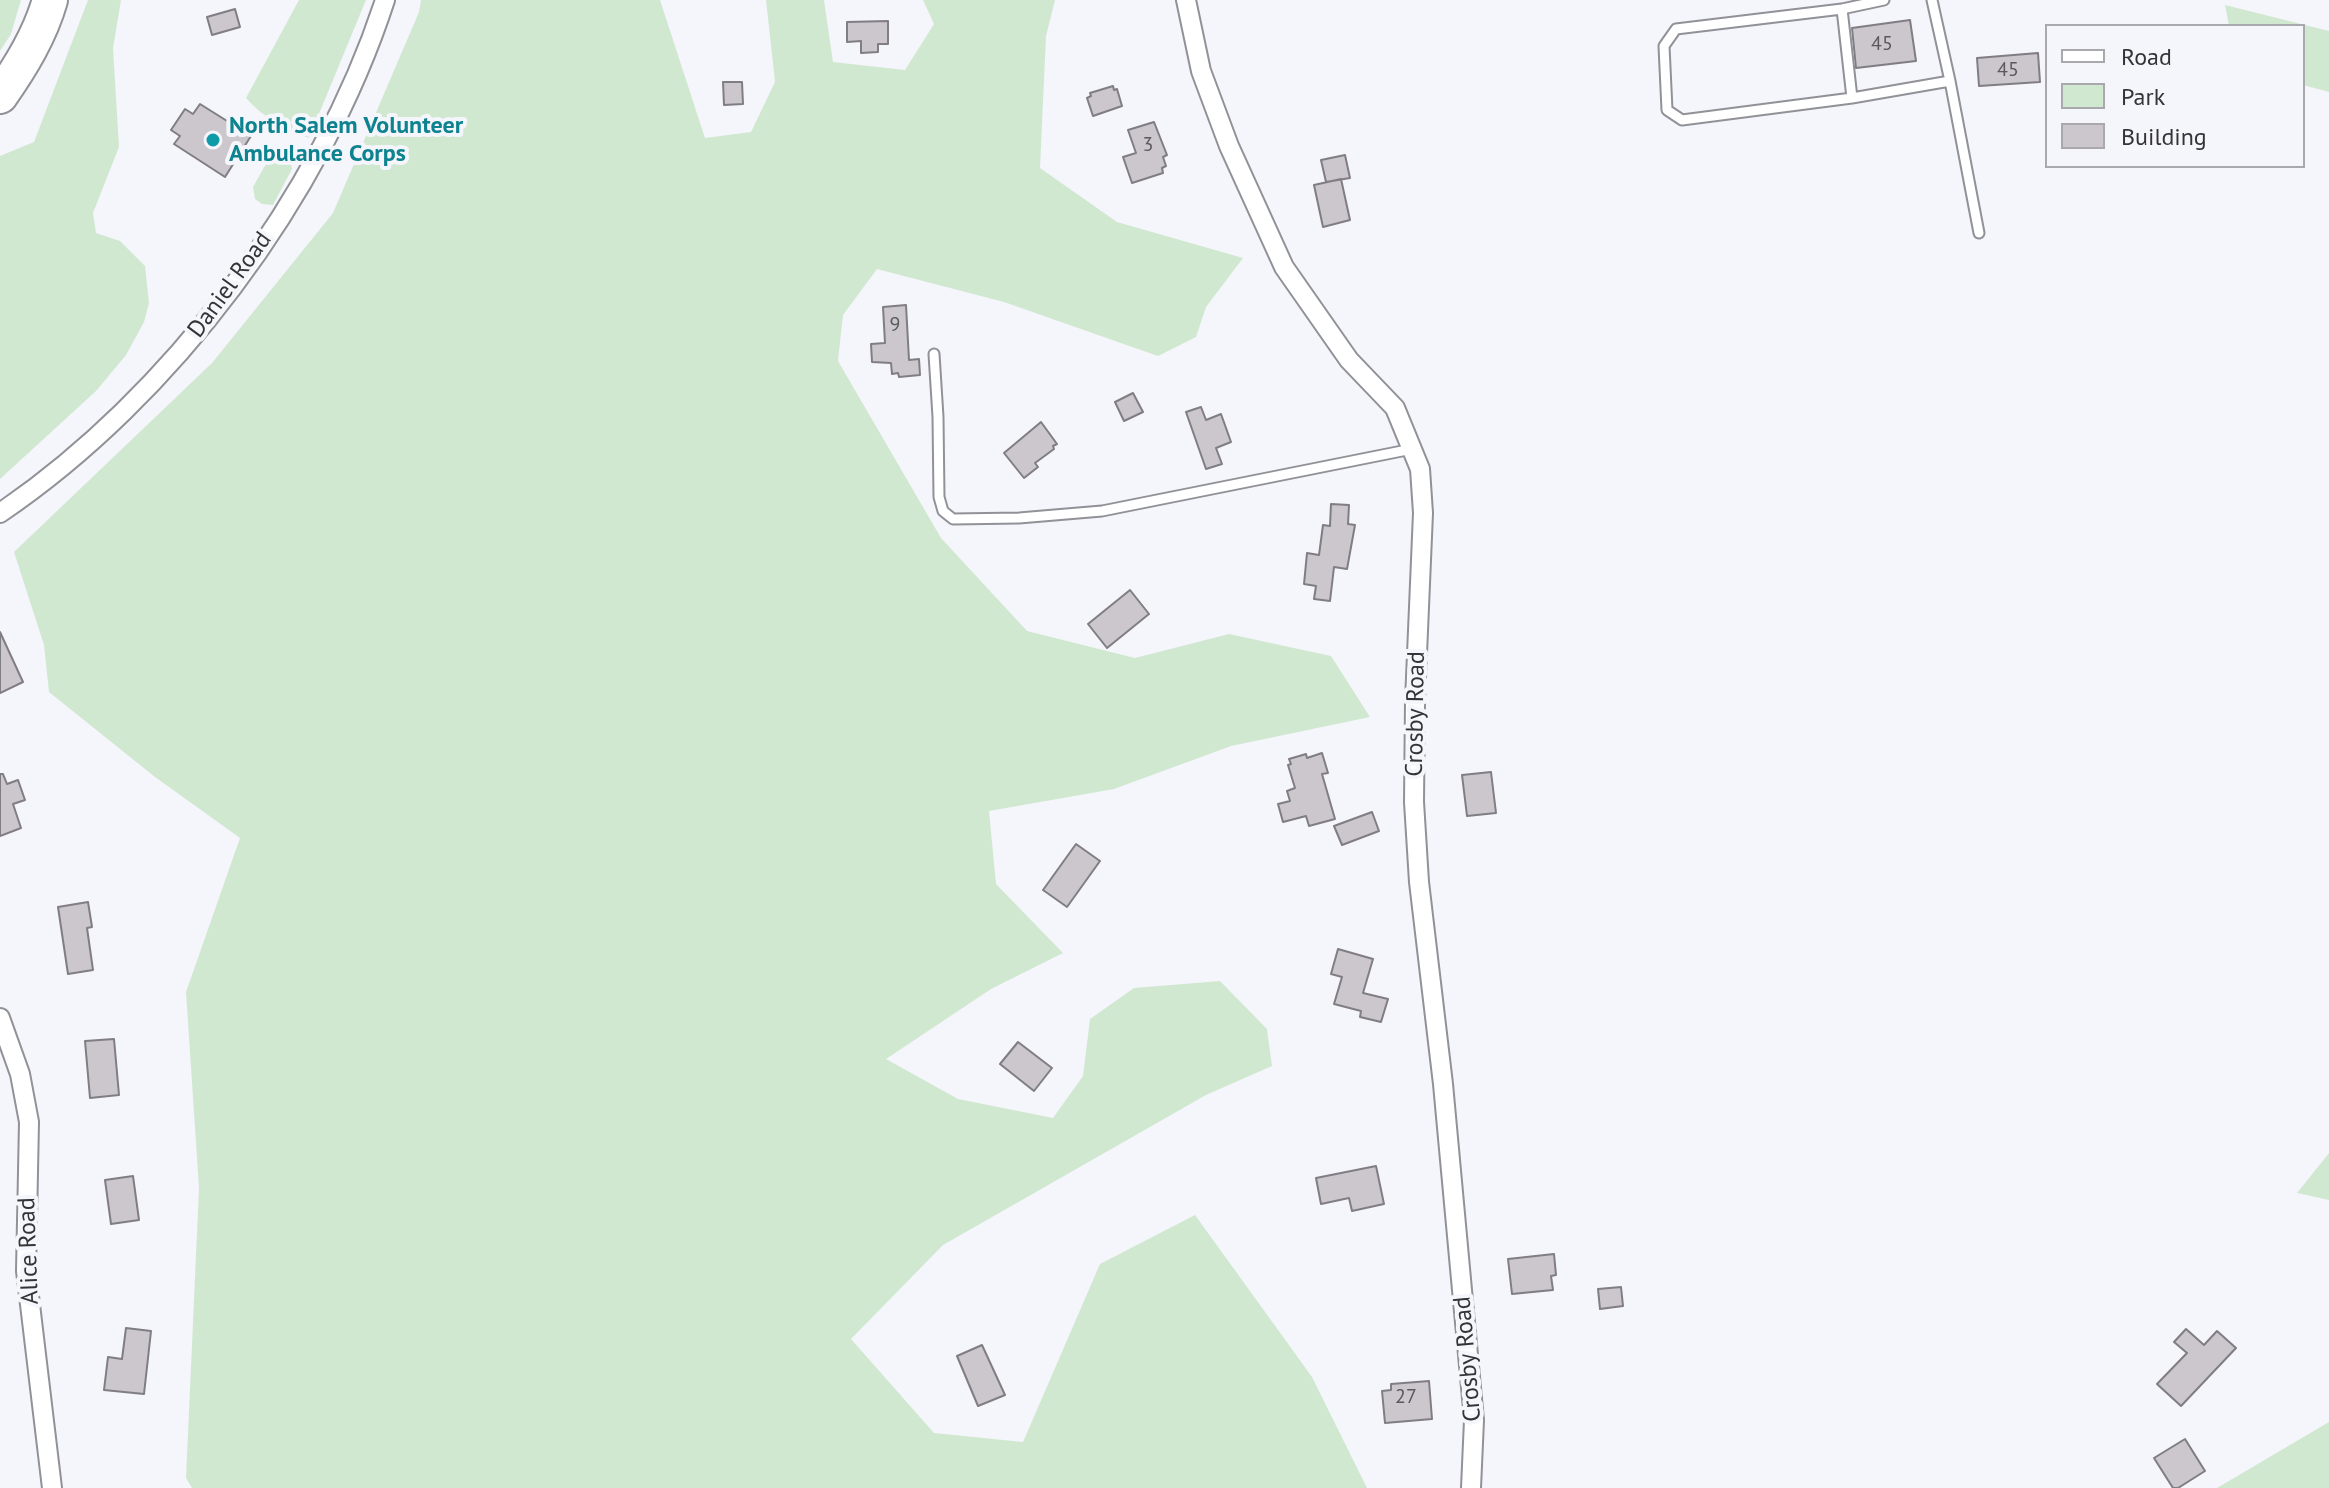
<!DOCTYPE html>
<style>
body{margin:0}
#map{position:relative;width:2329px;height:1488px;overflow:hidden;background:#f5f5fc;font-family:"PT Sans",sans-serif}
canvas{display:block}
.legend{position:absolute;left:2045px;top:24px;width:260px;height:144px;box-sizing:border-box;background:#f5f5fc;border:2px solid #a8a8ad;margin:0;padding:10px 14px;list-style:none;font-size:24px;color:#343437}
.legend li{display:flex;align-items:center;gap:16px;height:40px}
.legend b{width:40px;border:2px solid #a8a8ad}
</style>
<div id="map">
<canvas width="2329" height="1488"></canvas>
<ul class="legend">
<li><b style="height:10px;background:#fff"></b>Road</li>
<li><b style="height:22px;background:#d1e8d0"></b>Park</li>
<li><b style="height:22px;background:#cbc7cd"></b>Building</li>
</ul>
</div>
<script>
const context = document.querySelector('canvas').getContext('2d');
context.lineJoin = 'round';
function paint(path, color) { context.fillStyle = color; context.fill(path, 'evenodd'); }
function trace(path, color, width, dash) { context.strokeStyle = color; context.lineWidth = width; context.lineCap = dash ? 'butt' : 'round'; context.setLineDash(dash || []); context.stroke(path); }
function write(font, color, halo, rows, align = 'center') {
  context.font = font + ' "PT Sans",sans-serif'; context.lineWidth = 8; context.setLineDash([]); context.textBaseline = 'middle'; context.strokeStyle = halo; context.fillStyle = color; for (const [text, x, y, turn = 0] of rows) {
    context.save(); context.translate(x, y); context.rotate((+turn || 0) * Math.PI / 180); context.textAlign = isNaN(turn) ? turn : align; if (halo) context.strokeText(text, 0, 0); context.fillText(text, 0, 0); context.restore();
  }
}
const green = new Path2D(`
 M 0,0 L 21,0 L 11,34 L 0,51 Z
 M 88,0 L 121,0 L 113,48 L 119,147 L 93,213 L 96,233 L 120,241 L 145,266 L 149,303 L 144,322 L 126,355 L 96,391 L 0,479 L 0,156 L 34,142 Z
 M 299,0 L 366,0 L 309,138 C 286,129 262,117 246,98 Z
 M 421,0 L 660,0 L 705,138 L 751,132 L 775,82 L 766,0 L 824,0 L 833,62 L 905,70 L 934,24 L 923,0 L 1055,0 L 1046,36 L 1040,168 L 1117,222 L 1243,258 L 1206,307 L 1196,337 L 1158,356 L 1004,302 L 877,269 L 843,315 L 838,361 L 941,538 L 1027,631 L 1135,658 L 1229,634 L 1331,656 L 1370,717 L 1231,746 L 1114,789 L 989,811 L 996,884 L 1063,953 L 991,989 L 886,1059 L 958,1099 L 1053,1118 L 1083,1076 L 1090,1019 L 1134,988 L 1220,981 L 1267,1029 L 1272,1066 L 1206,1095 L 943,1245 L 851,1339 L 934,1433 L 1023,1442 L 1100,1264 L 1195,1215 L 1312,1377 L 1367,1488 L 192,1488 L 186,1478 L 199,1188 L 186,992 L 240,838 L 155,777 L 49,692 L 44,645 L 14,552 L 212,363 L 333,213 L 419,12 Z
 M 2225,5 L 2329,31 L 2329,92 L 2303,85 L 2303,26 L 2229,26 Z
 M 274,158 L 284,158 L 291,164 L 292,169 L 273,205 L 262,204 L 255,199 L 253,187 L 266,164 Z
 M 2329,1153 L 2329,1200 L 2297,1193 Z
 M 2329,1422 L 2329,1488 L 2217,1488 Z`);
const building = new Path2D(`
 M 235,9 L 240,27 L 212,35 L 207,17 Z
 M 1910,20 L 1916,61 L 1856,68 L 1852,28 Z
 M 888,21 L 888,44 L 878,44 L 878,52 L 861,53 L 861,41 L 847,42 L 847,22 Z
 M 2038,53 L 2040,82 L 1979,86 L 1977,58 Z
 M 723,82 L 742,82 L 743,104 L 724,105 Z
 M 1113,86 L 1114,90 L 1117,89 L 1122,106 L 1093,116 L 1087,98 L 1091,96 L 1090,93 Z
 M 200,104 L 251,136 L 225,177 L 174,144 L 180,136 L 171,130 L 185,109 L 193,114 Z
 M 1154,122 L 1167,155 L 1163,157 L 1166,166 L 1162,168 L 1163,173 L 1132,183 L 1123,157 L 1136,153 L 1128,130 Z
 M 1345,155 L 1350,178 L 1326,182 L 1321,160 Z
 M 1341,179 L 1350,220 L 1323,227 L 1314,185 Z
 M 906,305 L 909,360 L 919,359 L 920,375 L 899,377 L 898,373 L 892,374 L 891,363 L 872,362 L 871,344 L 885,343 L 883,307 Z
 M 1133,393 L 1143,412 L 1124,421 L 1115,402 Z
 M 1201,407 L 1206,420 L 1221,414 L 1231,442 L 1216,448 L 1222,464 L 1206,469 L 1186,412 Z
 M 1041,422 L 1057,444 L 1053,446 L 1054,449 L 1035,463 L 1038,467 L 1024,478 L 1004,453 Z
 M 1331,504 L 1349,505 L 1348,524 L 1355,525 L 1347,569 L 1334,567 L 1330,601 L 1314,599 L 1316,586 L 1304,584 L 1307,553 L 1319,555 L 1323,525 L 1330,526 Z
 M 1130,590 L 1149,614 L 1107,648 L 1088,624 Z
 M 0,632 L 23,682 L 0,693 Z
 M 1322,753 L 1328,773 L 1322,774 L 1335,819 L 1309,826 L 1306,816 L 1283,822 L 1278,804 L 1290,801 L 1287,791 L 1295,788 L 1288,765 L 1291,764 L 1289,759 L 1306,754 L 1307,758 Z
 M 1491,772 L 1496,813 L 1467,816 L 1462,775 Z
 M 0,774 L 3,774 L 7,784 L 18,780 L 25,800 L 13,804 L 21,828 L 0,836 Z
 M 1372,812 L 1379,831 L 1342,845 L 1334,826 Z
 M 1076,844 L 1100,861 L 1067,907 L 1043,890 Z
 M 88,902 L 92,927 L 87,928 L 93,970 L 68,974 L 58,907 Z
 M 1338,949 L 1373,959 L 1363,993 L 1388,999 L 1381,1022 L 1360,1017 L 1361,1011 L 1334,1004 L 1342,977 L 1331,974 Z
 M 114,1039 L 119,1095 L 90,1098 L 85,1041 Z
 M 1018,1042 L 1052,1068 L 1034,1091 L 1000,1064 Z
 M 1376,1166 L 1384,1204 L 1352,1211 L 1349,1198 L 1321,1204 L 1316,1178 Z
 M 133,1176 L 139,1220 L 111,1224 L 105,1180 Z
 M 1554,1254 L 1556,1275 L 1551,1276 L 1553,1290 L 1512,1294 L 1508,1259 Z
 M 1621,1287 L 1623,1306 L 1600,1309 L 1598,1289 Z
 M 126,1328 L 151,1331 L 144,1394 L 104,1390 L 108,1357 L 122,1359 Z
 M 2186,1329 L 2204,1345 L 2217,1331 L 2236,1348 L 2181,1406 L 2157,1384 L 2187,1353 L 2174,1342 Z
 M 982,1345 L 1005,1395 L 978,1406 L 957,1356 Z
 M 1429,1381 L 1432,1419 L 1385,1423 L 1382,1391 L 1391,1390 L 1391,1384 Z
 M 2185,1439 L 2205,1471 L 2178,1488 L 2173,1488 L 2154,1458 Z`);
const lane = new Path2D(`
 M 1884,0 L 1842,9 L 1676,29 L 1664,46 L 1667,110 L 1682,120 L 1852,98 L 1950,81
 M 1932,0 L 1950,81 L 1979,233
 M 1842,9 L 1852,98
 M 934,354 L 938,417 L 939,497 L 943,511 L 953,519 L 1019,518 L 1102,511 L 1412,449`);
const street = new Path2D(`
 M 1186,0 L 1201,71 L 1229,146 L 1284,267 L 1349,360 L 1395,408 L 1420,469 L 1423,513 L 1415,701 L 1414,802 L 1419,882 L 1443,1084 L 1474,1420 L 1471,1488
 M 0,513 C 171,397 321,197 385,0
 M 0,1018 L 20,1074 L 29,1122 L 26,1271 L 52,1488`);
const highway = new Path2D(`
 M 0,96 C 21,66 40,35 50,0`);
const markers = [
 [213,140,8,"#0f9aa8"]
];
const numberNames = [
 ["45",1882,44],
 ["45",2008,70],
 ["3",1148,145],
 ["9",895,325],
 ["27",1406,1397]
];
const cultureNames = [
 ["North Salem Volunteer",229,126],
 ["Ambulance Corps",229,154]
];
const streetNames = [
 ["Daniel Road",230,285,-54],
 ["Crosby Road",1416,714,-89],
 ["Alice Road",29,1251,-92],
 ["Crosby Road",1468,1359,-95]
];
paint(green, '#d1e8d0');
paint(building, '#cbc7cd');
trace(building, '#807d83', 2);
trace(lane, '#919198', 13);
trace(street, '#919198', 22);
trace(highway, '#919198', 38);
trace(lane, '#fff', 9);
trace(street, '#fff', 18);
trace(highway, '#fff', 34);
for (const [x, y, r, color] of markers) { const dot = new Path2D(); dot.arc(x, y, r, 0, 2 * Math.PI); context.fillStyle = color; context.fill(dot); trace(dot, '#f5f5fc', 3); }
write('20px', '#5a595c', null, numberNames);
write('bold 24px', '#0d838f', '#f5f5fc', cultureNames, 'left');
write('24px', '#343437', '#f5f5fc', streetNames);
</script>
